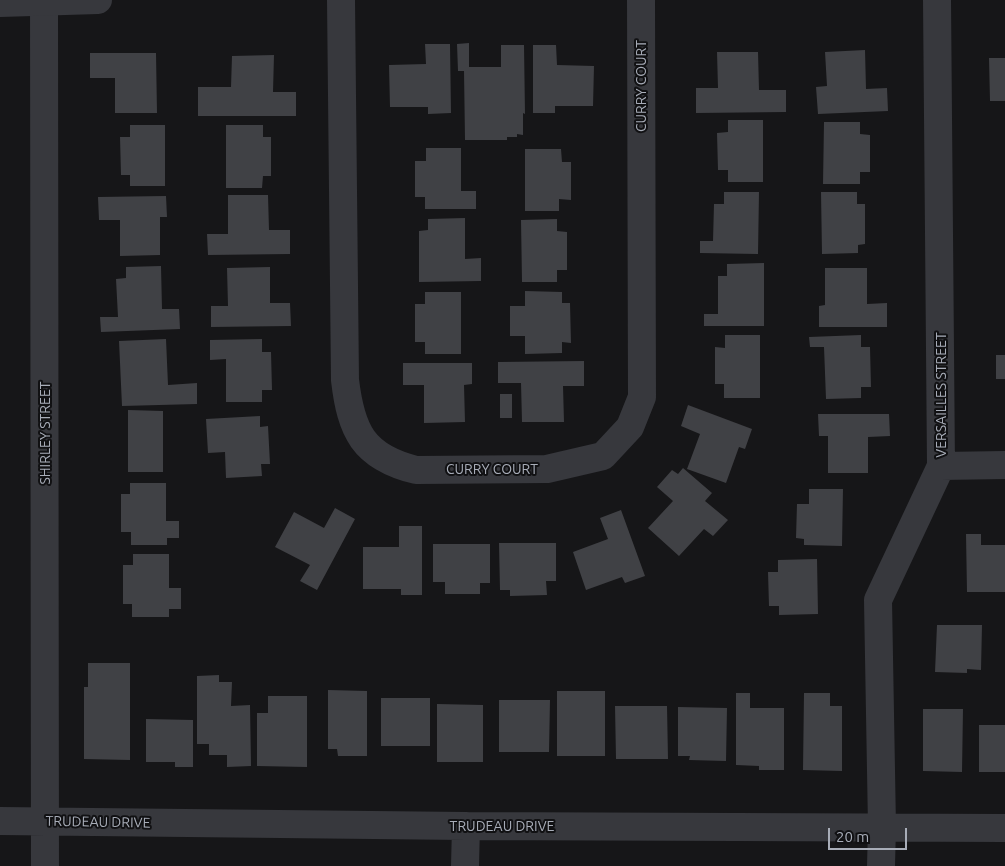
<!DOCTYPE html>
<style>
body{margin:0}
#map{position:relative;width:1005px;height:866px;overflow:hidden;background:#161618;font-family:Ubuntu,sans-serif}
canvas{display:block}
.scale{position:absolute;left:828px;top:828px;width:79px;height:22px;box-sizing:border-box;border:2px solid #a8adb8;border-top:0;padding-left:6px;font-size:15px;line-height:18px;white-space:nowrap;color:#a8adb8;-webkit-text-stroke:4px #111113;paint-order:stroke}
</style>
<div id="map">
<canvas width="1005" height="866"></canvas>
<div class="scale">20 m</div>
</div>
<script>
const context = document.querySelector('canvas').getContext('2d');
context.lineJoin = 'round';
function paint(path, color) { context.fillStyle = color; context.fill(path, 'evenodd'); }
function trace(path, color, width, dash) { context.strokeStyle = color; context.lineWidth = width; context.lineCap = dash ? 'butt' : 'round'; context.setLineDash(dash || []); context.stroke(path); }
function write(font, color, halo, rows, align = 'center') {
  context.font = font + ' Ubuntu,sans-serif'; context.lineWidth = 4; context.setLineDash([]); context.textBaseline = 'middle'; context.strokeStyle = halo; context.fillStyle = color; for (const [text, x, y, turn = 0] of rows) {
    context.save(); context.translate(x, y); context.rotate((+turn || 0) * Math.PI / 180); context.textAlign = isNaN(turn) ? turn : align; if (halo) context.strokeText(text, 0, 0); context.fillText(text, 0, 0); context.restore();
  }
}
const building = new Path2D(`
 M 469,43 L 469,67 L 501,67 L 501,45 L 524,45 L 525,114 L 523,113 L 523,135 L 517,134 L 517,137 L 507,137 L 507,140 L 465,140 L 464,71 L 458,71 L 457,44 Z
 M 425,44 L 450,44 L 451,113 L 428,114 L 428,107 L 390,107 L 389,65 L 426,64 Z
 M 533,45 L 556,45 L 557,65 L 594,66 L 593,106 L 555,106 L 555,113 L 533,113 Z
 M 865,50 L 866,89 L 887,88 L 888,111 L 818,114 L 816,87 L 827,86 L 825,52 Z
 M 717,52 L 758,52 L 759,90 L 786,90 L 786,112 L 696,113 L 696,88 L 718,88 Z
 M 90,53 L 156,53 L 157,113 L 115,113 L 115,78 L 90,78 Z
 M 274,55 L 273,92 L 296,92 L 296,116 L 198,116 L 198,87 L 231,87 L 232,56 Z
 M 989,58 L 1005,58 L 1005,101 L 990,101 Z
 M 728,120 L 763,120 L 763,182 L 728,182 L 728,170 L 718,170 L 717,133 L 728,132 Z
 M 824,122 L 860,122 L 860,134 L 870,135 L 870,172 L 860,172 L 860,184 L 823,184 Z
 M 130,125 L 165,125 L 165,186 L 130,186 L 130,175 L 121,175 L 120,137 L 130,137 Z
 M 226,125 L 263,125 L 263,137 L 271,137 L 271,176 L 263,176 L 262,188 L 226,188 Z
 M 426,148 L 461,148 L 461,191 L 476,191 L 476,209 L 425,209 L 425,197 L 415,197 L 415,161 L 426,161 Z
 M 525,149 L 561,149 L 562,162 L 571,162 L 571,200 L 559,199 L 559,211 L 525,211 Z
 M 724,192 L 759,192 L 758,254 L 700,253 L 700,241 L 713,241 L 714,204 L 724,204 Z
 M 821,192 L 857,192 L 857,204 L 865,204 L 865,244 L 858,245 L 858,253 L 822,254 Z
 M 228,195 L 268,195 L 269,230 L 290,230 L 290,254 L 208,255 L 207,234 L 228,234 Z
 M 166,196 L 167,217 L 160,217 L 160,255 L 120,256 L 120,220 L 99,220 L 98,197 Z
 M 465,218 L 465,259 L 481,258 L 481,281 L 419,282 L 419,231 L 428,230 L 428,219 Z
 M 557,219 L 557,231 L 567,232 L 567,270 L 557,270 L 557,282 L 522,282 L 521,220 Z
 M 764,263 L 764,326 L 704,326 L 704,314 L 718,314 L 718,276 L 727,276 L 727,264 Z
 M 161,266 L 162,309 L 179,309 L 180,329 L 101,332 L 100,317 L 118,317 L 116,279 L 126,278 L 126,267 Z
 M 270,267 L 270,303 L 290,303 L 291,326 L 211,327 L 211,306 L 228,306 L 227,268 Z
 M 825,268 L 867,268 L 867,304 L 887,303 L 887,327 L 819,327 L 819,306 L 825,305 Z
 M 525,291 L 562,292 L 562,303 L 570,303 L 571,343 L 562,342 L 562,353 L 525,354 L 525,336 L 510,336 L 510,306 L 525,306 Z
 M 425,292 L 461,292 L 461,354 L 425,354 L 425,342 L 415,342 L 415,304 L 425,304 Z
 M 725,335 L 760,335 L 760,398 L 724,398 L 724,384 L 715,384 L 715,347 L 725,348 Z
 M 861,335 L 861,347 L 870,347 L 871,387 L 861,387 L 861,398 L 826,399 L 824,347 L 810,347 L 809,337 Z
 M 166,339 L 168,385 L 197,383 L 197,404 L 122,406 L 119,341 Z
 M 262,339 L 262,352 L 271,352 L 272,390 L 262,390 L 262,402 L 226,402 L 226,359 L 210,360 L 210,340 Z
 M 996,355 L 1005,355 L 1005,379 L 996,379 Z
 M 584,361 L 584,386 L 563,386 L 564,422 L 522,422 L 521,383 L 498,383 L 498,362 Z
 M 403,363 L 472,363 L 472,384 L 464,385 L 465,422 L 424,423 L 424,385 L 403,385 Z
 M 500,394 L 512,394 L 512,418 L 500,418 Z
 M 688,405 L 752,429 L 745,449 L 739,447 L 726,483 L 687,469 L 700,434 L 681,426 Z
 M 128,410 L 163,411 L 163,472 L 128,472 Z
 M 818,414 L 889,414 L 890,436 L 868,437 L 868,473 L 828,473 L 828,436 L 819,436 Z
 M 260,416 L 260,427 L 268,426 L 270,464 L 261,464 L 262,476 L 226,478 L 225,452 L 208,453 L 206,419 Z
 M 683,468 L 712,493 L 705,501 L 728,520 L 713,536 L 704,529 L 679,556 L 648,528 L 673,501 L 657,487 L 672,470 L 678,474 Z
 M 130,483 L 166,483 L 166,521 L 179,521 L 179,538 L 167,538 L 167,545 L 131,545 L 131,532 L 121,532 L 121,494 L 130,494 Z
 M 809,489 L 843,489 L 842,546 L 804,545 L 804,539 L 796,538 L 797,504 L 809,504 Z
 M 335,508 L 355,519 L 317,590 L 300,581 L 310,565 L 275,547 L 294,512 L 324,528 Z
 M 621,510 L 645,576 L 625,583 L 622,577 L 586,590 L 573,552 L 608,539 L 600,518 Z
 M 399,526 L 422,526 L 422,595 L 401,595 L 401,589 L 363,589 L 363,547 L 399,547 Z
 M 966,534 L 981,534 L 981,545 L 1005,545 L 1005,592 L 967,592 Z
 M 499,543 L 556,543 L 556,581 L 546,581 L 547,595 L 510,596 L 510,590 L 500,590 Z
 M 433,544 L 490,544 L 490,583 L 480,583 L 480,594 L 445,594 L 445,582 L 433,582 Z
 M 133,554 L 169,554 L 169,588 L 181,588 L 181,609 L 169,609 L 169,617 L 132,617 L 132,604 L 123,604 L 123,565 L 133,565 Z
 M 817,559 L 818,614 L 779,615 L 779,606 L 769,606 L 768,572 L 778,572 L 778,560 Z
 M 937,625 L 982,625 L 981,670 L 967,669 L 967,673 L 935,672 Z
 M 88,663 L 130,663 L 130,760 L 84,759 L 84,687 L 88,687 Z
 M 219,675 L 219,682 L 232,682 L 231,706 L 250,705 L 251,766 L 227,767 L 227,755 L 209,755 L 209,744 L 197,744 L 197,676 Z
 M 328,690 L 367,691 L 367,756 L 338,756 L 337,749 L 328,749 Z
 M 557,691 L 605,691 L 605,756 L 557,756 Z
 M 736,693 L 750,693 L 750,708 L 784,708 L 784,770 L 759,770 L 759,766 L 736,765 Z
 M 804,693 L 830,693 L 830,706 L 842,706 L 842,771 L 803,770 Z
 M 268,696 L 307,696 L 307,767 L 257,766 L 257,713 L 268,713 Z
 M 381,698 L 430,698 L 430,746 L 381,746 Z
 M 499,700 L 550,700 L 549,752 L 499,752 Z
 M 437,704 L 483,705 L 483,762 L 437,762 Z
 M 615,706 L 667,706 L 668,759 L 616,759 Z
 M 678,707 L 727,708 L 726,761 L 689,760 L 690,756 L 678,756 Z
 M 923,709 L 963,709 L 962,772 L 923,771 Z
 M 146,719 L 193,720 L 193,767 L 175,767 L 175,762 L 146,762 Z
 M 979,725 L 1005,725 L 1005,772 L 979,772 Z`);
const minor = new Path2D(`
 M 44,0 L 45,866
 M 341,0 L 345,380 C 351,431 363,457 416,470 L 547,469 L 603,456 L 630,427 L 642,397 L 641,0
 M 941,466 L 1005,465
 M 0,821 L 466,826 L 1005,828
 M 465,866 L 466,826
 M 881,866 L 882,827 L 878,600 L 941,466 L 937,0`);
const tertiary = new Path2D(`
 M 0,3 L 98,0`);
const streetNames = [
 ["CURRY COURT",641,86,-90],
 ["VERSAILLES STREET",941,395,-90],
 ["SHIRLEY STREET",45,433,-90],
 ["CURRY COURT",492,469],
 ["TRUDEAU DRIVE",98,822,1],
 ["TRUDEAU DRIVE",502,826]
];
paint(building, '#404145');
trace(minor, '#37383d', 28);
trace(tertiary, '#37383d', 28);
write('14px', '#a8adb8', '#111113', streetNames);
</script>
